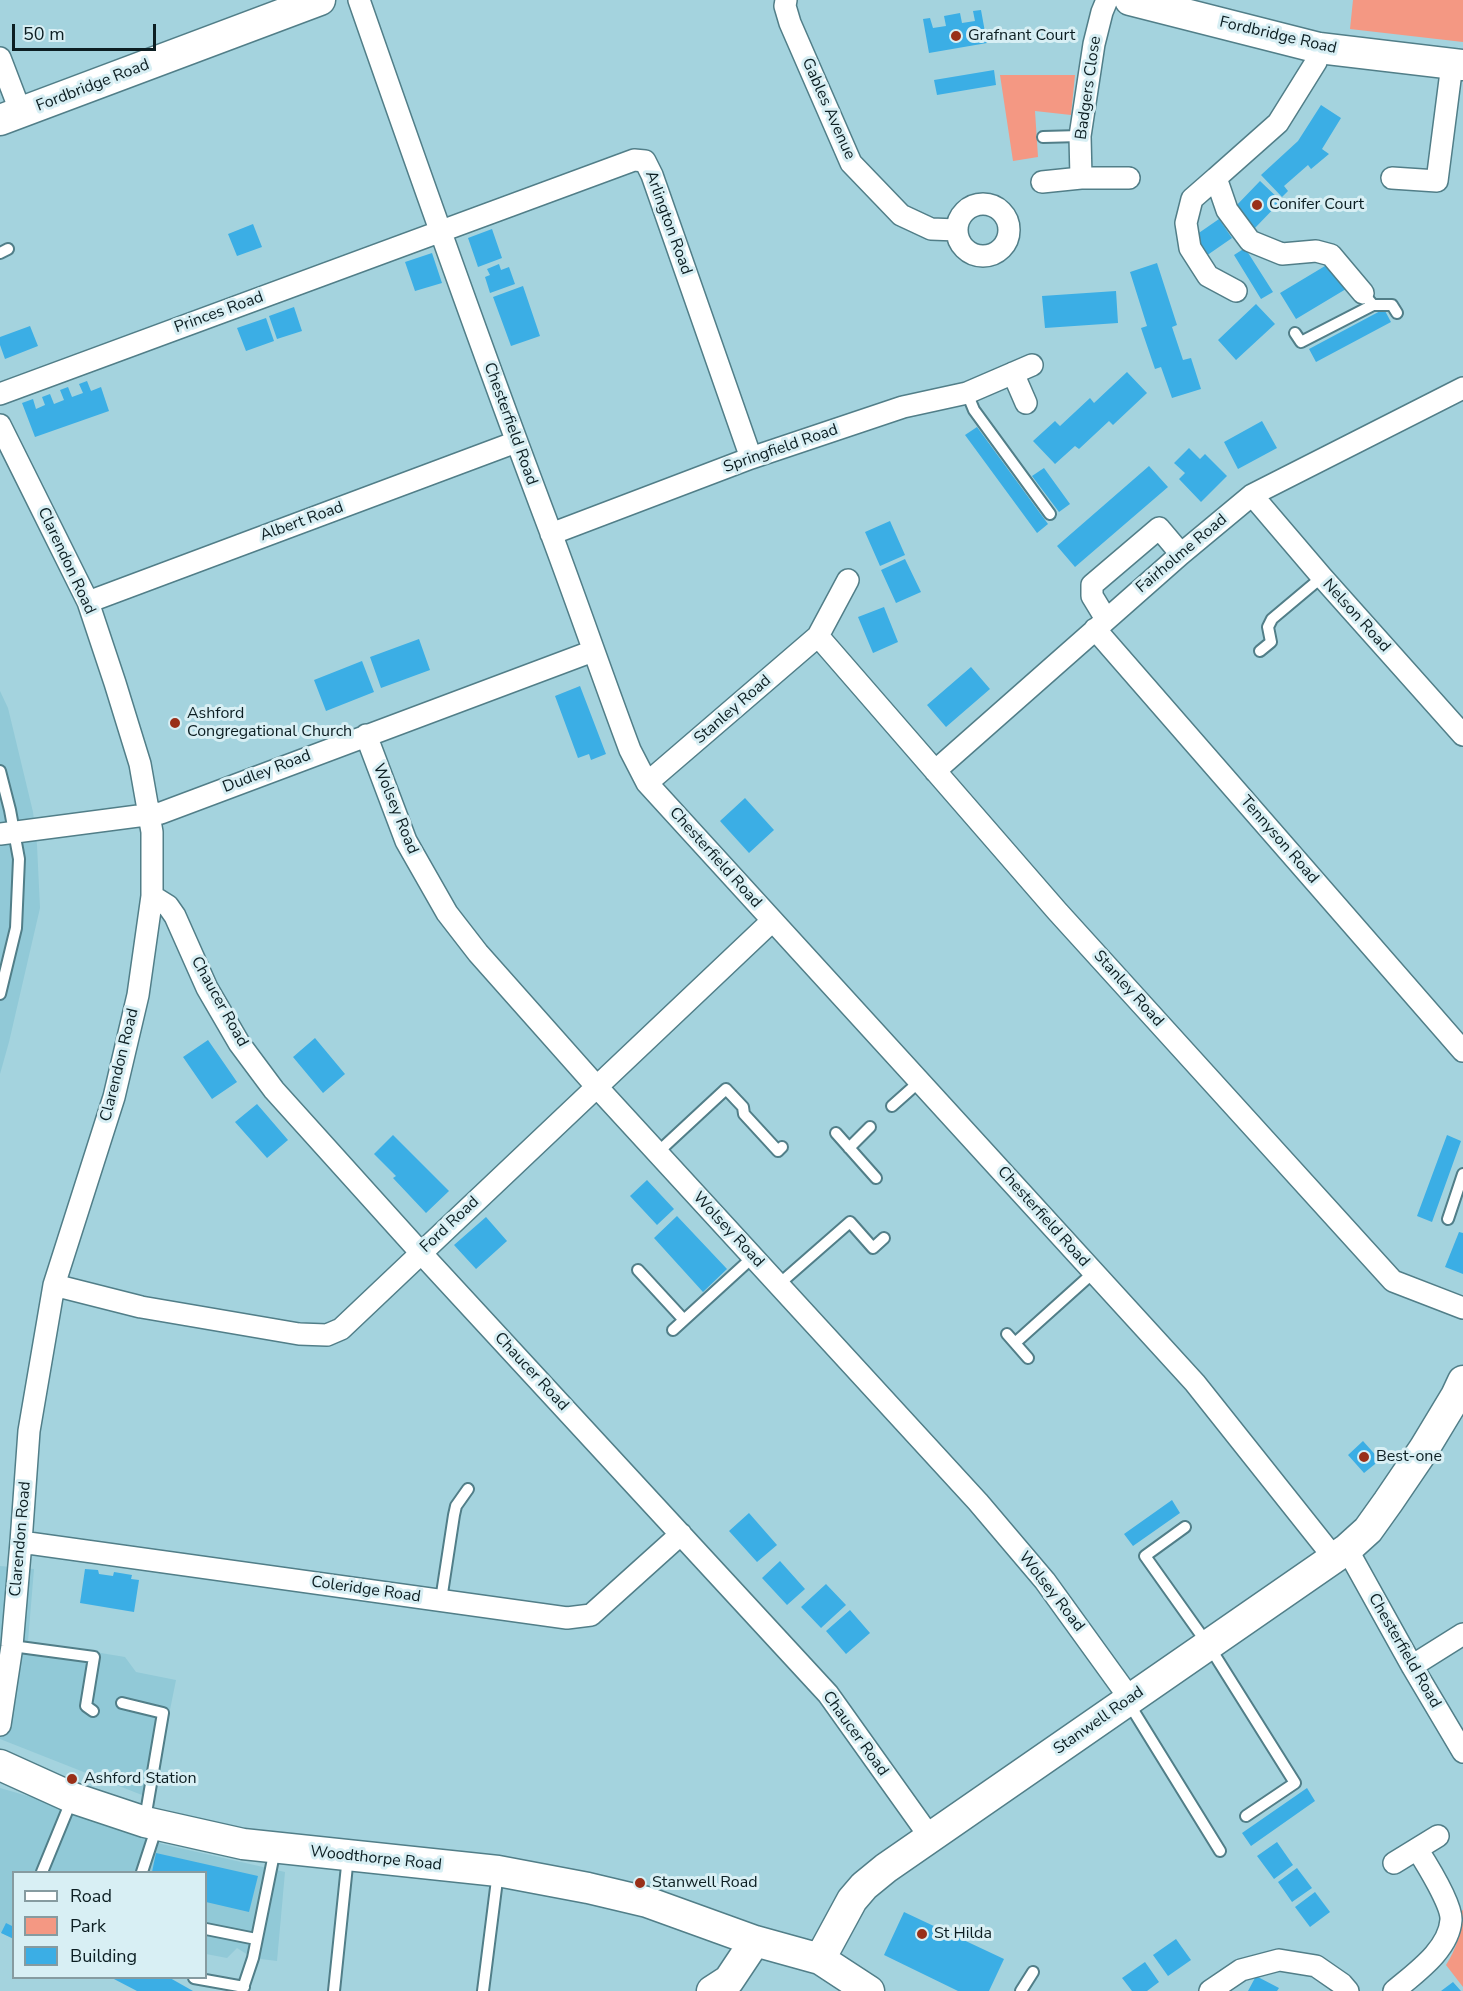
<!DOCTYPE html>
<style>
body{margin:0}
#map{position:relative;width:1463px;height:1991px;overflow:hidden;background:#a4d3de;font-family:"Nunito Sans",sans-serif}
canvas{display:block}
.legend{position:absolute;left:12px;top:1871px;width:195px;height:108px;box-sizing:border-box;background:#d8eff4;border:2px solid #869ba0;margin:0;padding:8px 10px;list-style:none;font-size:18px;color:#0c1e22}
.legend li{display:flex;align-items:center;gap:12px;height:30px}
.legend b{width:30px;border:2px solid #869ba0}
.scale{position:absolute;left:12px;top:24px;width:144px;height:27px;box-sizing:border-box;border:3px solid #0c1e22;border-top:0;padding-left:8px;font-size:18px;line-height:21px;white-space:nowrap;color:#0c1e22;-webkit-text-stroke:4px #d8eff4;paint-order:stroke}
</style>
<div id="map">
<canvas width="1463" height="1991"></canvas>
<ul class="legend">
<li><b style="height:8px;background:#fff"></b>Road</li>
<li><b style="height:16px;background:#f49883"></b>Park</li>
<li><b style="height:16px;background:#3baee5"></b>Building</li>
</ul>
<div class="scale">50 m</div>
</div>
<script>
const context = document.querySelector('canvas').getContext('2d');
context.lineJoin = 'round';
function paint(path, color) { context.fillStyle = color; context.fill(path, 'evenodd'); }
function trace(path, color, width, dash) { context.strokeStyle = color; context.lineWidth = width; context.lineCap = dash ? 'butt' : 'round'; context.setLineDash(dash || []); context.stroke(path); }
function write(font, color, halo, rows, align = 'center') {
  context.font = font + ' "Nunito Sans",sans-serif'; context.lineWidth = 6; context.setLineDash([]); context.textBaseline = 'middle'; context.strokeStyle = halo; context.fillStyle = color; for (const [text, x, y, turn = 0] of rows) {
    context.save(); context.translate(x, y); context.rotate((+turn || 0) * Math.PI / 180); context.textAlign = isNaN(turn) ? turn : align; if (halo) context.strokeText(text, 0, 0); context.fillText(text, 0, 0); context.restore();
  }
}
const built = new Path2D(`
 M 0,691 L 8,708 L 33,812 L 37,845 L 40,908 L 9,1042 L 0,1074 Z
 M 0,1566 L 34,1569 L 28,1641 L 125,1657 L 136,1672 L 176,1680 L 152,1799 L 0,1739 Z
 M 0,1788 L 52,1803 L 162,1844 L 285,1872 L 277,1961 L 253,1958 L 237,1948 L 227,1958 L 206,1954 L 206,1872 L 14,1872 L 13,1939 L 0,1932 Z`);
const green = new Path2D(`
 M 1353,0 L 1463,0 L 1463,42 L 1350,29 Z
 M 1000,75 L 1075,75 L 1071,115 L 1035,111 L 1038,157 L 1013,161 Z
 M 1463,1910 L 1463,1987 L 1446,1965 C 1456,1949 1463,1931 1460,1912 Z`);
const building = new Path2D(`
 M 981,10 L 987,43 L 929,53 L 923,19 L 930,18 L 933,28 L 946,26 L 944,16 L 960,13 L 962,23 L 975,21 L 973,11 Z
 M 994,70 L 996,85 L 937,95 L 934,80 Z
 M 1321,105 L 1341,118 L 1322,149 L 1329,154 L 1311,169 L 1308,165 L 1284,186 L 1288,191 L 1282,197 L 1261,175 L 1298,141 Z
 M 1260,181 L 1281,201 L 1254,229 L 1233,209 Z
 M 1219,219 L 1232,238 L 1206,256 L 1193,237 Z
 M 253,224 L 262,247 L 237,256 L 228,234 Z
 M 492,229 L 502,258 L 478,267 L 468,238 Z
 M 1245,248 L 1273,292 L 1261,299 L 1234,255 Z
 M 432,253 L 442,283 L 415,291 L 405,262 Z
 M 1157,263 L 1177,325 L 1172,327 L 1183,360 L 1191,358 L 1201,389 L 1172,398 L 1161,367 L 1155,369 L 1141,328 L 1147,326 L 1130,272 Z
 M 1330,263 L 1346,289 L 1296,319 L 1280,293 Z
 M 499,264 L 501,270 L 509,267 L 515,284 L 490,293 L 485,277 L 490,275 L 487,269 Z
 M 523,286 L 540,336 L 511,346 L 493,297 Z
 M 1116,291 L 1118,323 L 1045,328 L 1042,296 Z
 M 1256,304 L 1275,324 L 1236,360 L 1218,340 Z
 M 294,307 L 302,331 L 277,339 L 269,316 Z
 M 1384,309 L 1391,322 L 1316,362 L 1309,349 Z
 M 266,318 L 274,341 L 246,351 L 237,328 Z
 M 30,326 L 38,346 L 5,359 L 0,345 L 0,337 Z
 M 1127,372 L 1147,393 L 1113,425 L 1109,421 L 1079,449 L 1075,446 L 1055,464 L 1033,441 L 1055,421 L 1060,426 L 1090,398 L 1094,403 Z
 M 87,381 L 91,391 L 101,387 L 109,411 L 35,437 L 22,403 L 33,399 L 36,409 L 45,405 L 42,397 L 50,394 L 54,404 L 64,400 L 60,390 L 68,387 L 72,397 L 83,393 L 79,384 Z
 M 1262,421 L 1277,448 L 1238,469 L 1224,442 Z
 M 977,427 L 1048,524 L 1037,533 L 965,435 Z
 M 1189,448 L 1200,459 L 1205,454 L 1227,476 L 1201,502 L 1179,479 L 1185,473 L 1174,463 Z
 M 1149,466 L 1168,487 L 1075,567 L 1057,546 Z
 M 1044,468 L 1070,504 L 1059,512 L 1032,476 Z
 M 890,521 L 905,555 L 880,566 L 865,532 Z
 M 905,559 L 921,592 L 896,603 L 881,570 Z
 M 884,607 L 898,642 L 873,653 L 858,617 Z
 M 419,639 L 430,670 L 381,688 L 370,657 Z
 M 362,661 L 374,692 L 326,711 L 314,680 Z
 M 971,667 L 990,689 L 946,727 L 927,705 Z
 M 580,686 L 606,754 L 591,760 L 589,754 L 578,758 L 555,696 Z
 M 745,798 L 774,830 L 749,853 L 720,821 Z
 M 315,1038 L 345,1074 L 323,1093 L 293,1057 Z
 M 208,1040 L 237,1082 L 212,1099 L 183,1057 Z
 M 257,1104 L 288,1140 L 267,1158 L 235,1122 Z
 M 393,1135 L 449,1191 L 426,1213 L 393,1178 L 396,1176 L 374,1154 Z
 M 1447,1135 L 1461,1141 L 1432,1222 L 1417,1216 Z
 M 647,1180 L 674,1209 L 657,1225 L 630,1196 Z
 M 677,1216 L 727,1269 L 703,1292 L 654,1238 Z
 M 486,1217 L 507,1241 L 476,1269 L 454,1245 Z
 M 1459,1232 L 1463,1233 L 1463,1274 L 1445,1267 Z
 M 1363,1441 L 1380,1460 L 1364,1473 L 1348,1455 Z
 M 1172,1500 L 1180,1513 L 1133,1546 L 1124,1534 Z
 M 749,1513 L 777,1545 L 757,1562 L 729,1531 Z
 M 780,1561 L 805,1589 L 787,1605 L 762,1578 Z
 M 85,1569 L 98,1570 L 99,1574 L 113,1576 L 114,1572 L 132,1575 L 131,1579 L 139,1580 L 134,1612 L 80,1603 Z
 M 826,1584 L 846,1605 L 821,1628 L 801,1607 Z
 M 850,1610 L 870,1633 L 846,1654 L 826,1631 Z
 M 1307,1788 L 1315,1801 L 1251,1846 L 1242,1833 Z
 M 1277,1842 L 1293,1865 L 1274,1879 L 1257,1856 Z
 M 156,1853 L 258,1876 L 249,1912 L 206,1902 L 206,1872 L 152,1872 Z
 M 1297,1868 L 1312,1888 L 1292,1902 L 1278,1882 Z
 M 1315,1892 L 1330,1912 L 1310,1927 L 1295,1907 Z
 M 904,1912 L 1004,1959 L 989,1991 L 958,1991 L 884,1955 Z
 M 6,1923 L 14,1927 L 14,1939 L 1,1933 Z
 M 1176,1939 L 1191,1960 L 1168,1976 L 1153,1955 Z
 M 1145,1962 L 1159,1982 L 1147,1991 L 1132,1991 L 1122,1978 Z
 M 1256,1976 L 1279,1988 L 1277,1991 L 1248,1991 Z
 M 112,1978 L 170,1978 L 193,1991 L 137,1991 Z
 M 1453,1982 L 1461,1991 L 1441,1991 Z`);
const lane = new Path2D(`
 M 1043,137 L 1080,136
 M 0,253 L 8,249
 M 1373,305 L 1392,305 L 1397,313
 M 1295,333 L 1301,342 L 1373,305 L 1363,293
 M 967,393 L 974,410 L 1050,514
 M 1260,651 L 1271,642 L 1268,627 L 1272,619 L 1322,577
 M 0,771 L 10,810 L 19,859 L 16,928 L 0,994
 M 892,1106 L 919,1082
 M 836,1133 L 876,1178
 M 849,1148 L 870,1127
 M 657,1153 L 726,1089 L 743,1107 L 744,1114 L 778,1151 L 782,1147
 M 1448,1219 L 1463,1174
 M 638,1270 L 684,1320
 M 778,1285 L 850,1222 L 873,1248 L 884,1238
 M 673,1330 L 753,1257
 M 1007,1334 L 1028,1358
 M 1015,1343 L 1094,1272
 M 1185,1527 L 1145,1556 L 1209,1646 L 1295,1783 L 1246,1816
 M 441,1600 L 454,1515 L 456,1506 L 468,1489
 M 12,1646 L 94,1657 L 86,1706 L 93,1711
 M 1128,1702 L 1220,1851
 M 122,1703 L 163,1713 L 145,1819
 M 42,1872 L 72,1799
 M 142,1872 L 157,1826
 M 206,1929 L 256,1939
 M 194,1978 L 244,1987
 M 242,1991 L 253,1958 L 275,1849
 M 334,1991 L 348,1856
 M 483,1991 L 498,1872
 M 1021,1991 L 1033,1972`);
const street = new Path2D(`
 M 359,0 C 421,178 484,356 551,533 C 578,605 603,678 630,750 L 647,783 L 1195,1383 L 1335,1559
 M 786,0 L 785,6 L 790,23 L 851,163 L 901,215 L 931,229 L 957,230
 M 1319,48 L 1316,62 L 1278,123 L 1216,178 L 1227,210 L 1250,241 L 1282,254 L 1316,251 L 1331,255 L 1363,293
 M 0,58 L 21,113
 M 1081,178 L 1080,136 L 1094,44 L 1102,12 L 1107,0
 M 1216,178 L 1192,199 L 1186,223 L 1190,248 L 1208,276 L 1236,291
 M 1392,178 L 1437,181 L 1452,64
 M 1042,182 L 1081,178 L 1129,178
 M957 230a26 26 0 1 1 52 0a26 26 0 1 1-52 0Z
 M 1013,373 L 1026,403
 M 0,394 L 634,160 L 645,161 L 652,175 L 751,458
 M 0,425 L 88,602 L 115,683 L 140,764 L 152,832 L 152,896 L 138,995 L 114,1097 L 54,1285 L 29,1431 L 21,1542 L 12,1646 L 0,1725
 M 1252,495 L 1322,577 L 1463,735
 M 551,534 L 751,458 L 903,407 L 967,393 L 1032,365
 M 88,602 L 516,442
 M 1106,619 L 1092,596 L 1092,585 L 1159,528 L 1181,554
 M 1095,629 L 1463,1051
 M 818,636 L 848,580
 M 366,735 L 406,841 L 447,913 L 478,953 L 597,1087 L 978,1502 L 1045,1581 L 1131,1700
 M 935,771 L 1181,554 L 1252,495 L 1463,388
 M 647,783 L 818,636 L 1057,911 L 1393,1281 L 1463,1308
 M 0,834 L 161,813 L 593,651
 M 152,896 L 168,906 L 175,916 L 207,988 L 239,1043 L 274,1090 L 421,1253 L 828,1694 L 930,1837
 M 54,1285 L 141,1307 L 299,1334 L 327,1335 L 341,1329 L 772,921
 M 21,1542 L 567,1618 L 591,1615 L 681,1534
 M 1347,1549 L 1412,1666 L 1463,1752
 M 1412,1666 L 1463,1634
 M 1394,1863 L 1438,1836
 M 1210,1991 L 1241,1970 L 1279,1960 L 1316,1966 L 1342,1984 L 1348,1991
 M 1394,1991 C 1415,1973 1449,1950 1451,1920 C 1452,1905 1426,1863 1417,1849`);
const secondary = new Path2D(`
 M 1130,0 L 1319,48 L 1463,65
 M 0,120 L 320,0
 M 0,1765 L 73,1798 L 145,1822 L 243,1844 L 498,1871 L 588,1888 L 647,1902 L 755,1941 L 820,1959 L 869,1991
 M 820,1959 L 852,1900 L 864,1886 L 886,1868 L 1347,1549 L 1368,1530 L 1388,1502 L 1424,1449 L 1456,1396 L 1463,1381
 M 712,1991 L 729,1980 L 755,1941`);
const markers = [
 [956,36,6,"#993019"],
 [1257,205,6,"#993019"],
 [175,723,6,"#993019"],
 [1364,1457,6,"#993019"],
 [72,1779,6,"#993019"],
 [640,1883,6,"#993019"],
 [922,1934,6,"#993019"]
];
const poiNames = [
 ["Grafnant Court",968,36],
 ["Conifer Court",1269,205],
 ["Ashford",187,714],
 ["Congregational Church",187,732],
 ["Best-one",1376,1457],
 ["Ashford Station",84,1779],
 ["Stanwell Road",652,1883],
 ["St Hilda",934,1934]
];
const streetNames = [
 ["Fordbridge Road",1278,36,13],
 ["Fordbridge Road",93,86,-21],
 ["Badgers Close",1089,88,-82],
 ["Gables Avenue",828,109,66],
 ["Arlington Road",668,223,70],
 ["Princes Road",219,313,-20],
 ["Chesterfield Road",510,424,70],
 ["Springfield Road",781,449,-19],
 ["Albert Road",302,522,-20],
 ["Fairholme Road",1182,554,-40],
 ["Clarendon Road",66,561,65],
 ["Nelson Road",1356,616,48],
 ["Stanley Road",733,710,-41],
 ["Dudley Road",267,772,-21],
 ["Wolsey Road",395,809,68],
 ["Tennyson Road",1279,840,49],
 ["Chesterfield Road",715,858,48],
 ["Stanley Road",1128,989,48],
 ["Chaucer Road",219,1002,61],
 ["Clarendon Road",120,1065,-76],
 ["Chesterfield Road",1043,1217,48],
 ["Ford Road",450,1225,-43],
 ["Wolsey Road",728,1230,47],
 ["Chaucer Road",531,1372,47],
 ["Clarendon Road",21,1539,-85],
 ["Coleridge Road",366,1590,8],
 ["Wolsey Road",1051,1592,52],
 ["Chesterfield Road",1404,1651,60],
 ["Stanwell Road",1099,1721,-35],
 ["Chaucer Road",855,1734,54],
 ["Woodthorpe Road",376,1859,6]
];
paint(built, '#91c9d7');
paint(green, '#f49883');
paint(building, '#3baee5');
trace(lane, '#517e88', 14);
trace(street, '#517e88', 24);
trace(secondary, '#517e88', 33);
trace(lane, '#fff', 10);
trace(street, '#fff', 21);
trace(secondary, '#fff', 30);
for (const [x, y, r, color] of markers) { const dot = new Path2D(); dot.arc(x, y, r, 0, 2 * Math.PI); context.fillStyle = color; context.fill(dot); trace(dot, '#d8eff4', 2); }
write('16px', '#0c1e22', '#d8eff4', poiNames, 'left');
write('16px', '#0c1e22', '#d8eff4', streetNames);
</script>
